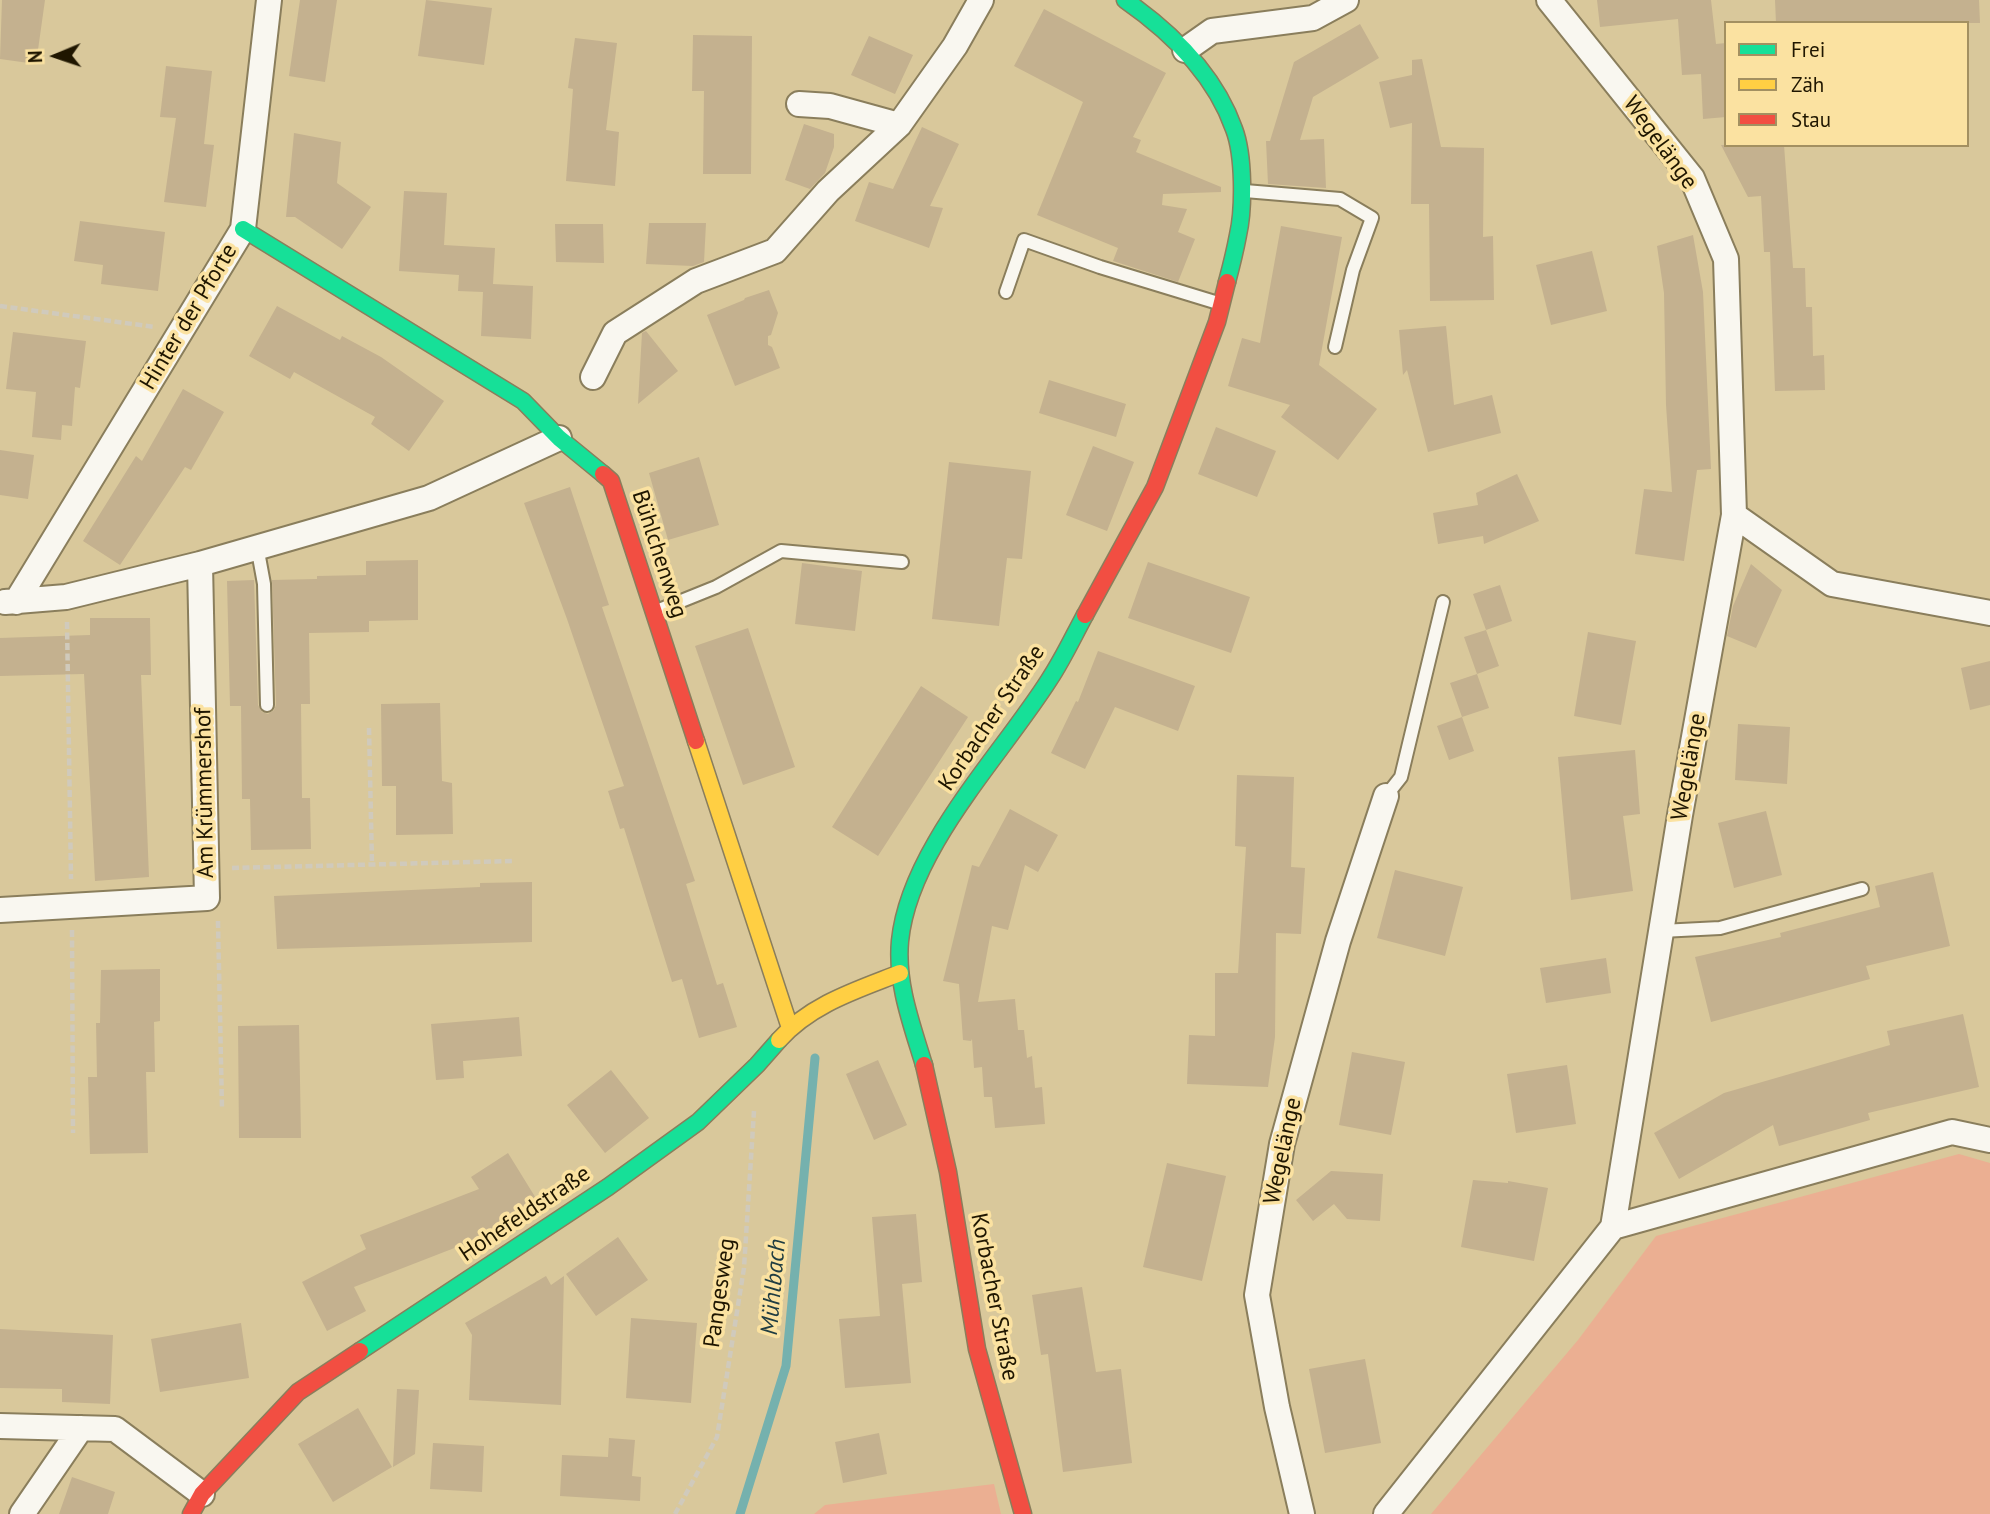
<!DOCTYPE html>
<meta charset="utf-8">
<style>
body{margin:0}
#map{position:relative;width:1990px;height:1514px;overflow:hidden;background:#d9c89b;font-family:"PT Sans",sans-serif}
canvas{display:block}
.legend{position:absolute;left:1724px;top:21px;width:245px;height:126px;box-sizing:border-box;background:#fbe2a1;border:2px solid #a39061;margin:0;padding:9px 12px;list-style:none;font-size:21px;color:#1f1600}
.legend li{display:flex;align-items:center;gap:14px;height:35px}
.legend b{width:35px;border:2px solid #a39061}
.north{position:absolute;left:21px;top:21px;width:70px;height:70px;-webkit-text-stroke:5px #fbe2a1;paint-order:stroke;rotate:268deg;font-size:19px;font-weight:700;line-height:28px;text-align:center;color:#1f1600}
.north::after{content:'';display:block;margin:auto;width:24px;height:32px;background:#1f1600;clip-path:polygon(50% 0,100% 100%,50% 72%,0 100%)}
</style>
<div id="map">
<canvas width="1990" height="1514"></canvas>
<ul class="legend">
<li><b style="height:9px;background:#16e098"></b>Frei</li>
<li><b style="height:9px;background:#ffcf43"></b>Zäh</li>
<li><b style="height:9px;background:#f24e42"></b>Stau</li>
</ul>
<div class="north">N</div>
</div>
<script>
const context = document.querySelector('canvas').getContext('2d');
context.lineJoin = 'round';
function paint(path, color) { context.fillStyle = color; context.fill(path, 'evenodd'); }
function trace(path, color, width, dash) { context.strokeStyle = color; context.lineWidth = width; context.lineCap = dash ? 'butt' : 'round'; context.setLineDash(dash || []); context.stroke(path); }
function write(font, color, halo, rows, align = 'center') {
  context.font = font + ' "PT Sans",sans-serif'; context.lineWidth = 7; context.setLineDash([]); context.textBaseline = 'middle'; context.strokeStyle = halo; context.fillStyle = color; for (const [text, x, y, turn = 0] of rows) {
    context.save(); context.translate(x, y); context.rotate((+turn || 0) * Math.PI / 180); context.textAlign = isNaN(turn) ? turn : align; if (halo) context.strokeText(text, 0, 0); context.fillText(text, 0, 0); context.restore();
  }
}
const green = new Path2D(`
 M 1959,1154 L 1990,1163 L 1990,1514 L 1431,1514 L 1578,1340 L 1656,1236 Z
 M 994,1484 L 1001,1514 L 814,1514 L 825,1505 Z`);
const stream = new Path2D(`
 M 740,1514 L 786,1366 L 815,1058`);
const building = new Path2D(`
 M 2,0 L 45,0 L 36,64 L 0,59 Z
 M 300,0 L 337,0 L 325,82 L 289,76 Z
 M 426,0 L 492,8 L 484,65 L 418,56 Z
 M 1597,0 L 1711,0 L 1716,44 L 1726,43 L 1726,117 L 1703,119 L 1701,74 L 1682,75 L 1678,19 L 1600,27 Z
 M 1775,0 L 1979,0 L 1980,23 L 1776,23 Z
 M 1044,9 L 1166,73 L 1133,137 L 1141,140 L 1136,152 L 1221,187 L 1221,192 L 1163,194 L 1162,205 L 1187,209 L 1178,232 L 1195,239 L 1178,282 L 1113,261 L 1118,248 L 1037,215 L 1083,102 L 1014,66 Z
 M 1360,24 L 1379,58 L 1313,97 L 1300,140 L 1324,139 L 1326,188 L 1268,184 L 1266,141 L 1270,141 L 1294,62 Z
 M 693,35 L 752,36 L 751,174 L 703,174 L 704,91 L 692,91 Z
 M 869,36 L 913,55 L 895,94 L 851,75 Z
 M 575,38 L 617,43 L 606,130 L 619,132 L 615,186 L 566,181 L 573,89 L 568,88 Z
 M 1422,59 L 1441,147 L 1484,148 L 1483,237 L 1493,236 L 1494,300 L 1430,301 L 1429,204 L 1411,204 L 1412,123 L 1390,128 L 1379,82 L 1412,75 L 1412,60 Z
 M 166,66 L 212,71 L 204,144 L 214,145 L 206,207 L 164,202 L 176,118 L 160,117 Z
 M 804,124 L 834,134 L 834,147 L 825,173 L 810,189 L 785,180 Z
 M 922,127 L 959,144 L 930,206 L 943,208 L 929,248 L 855,221 L 869,182 L 893,189 Z
 M 294,133 L 341,142 L 337,183 L 371,207 L 342,249 L 295,217 L 286,217 Z
 M 1721,145 L 1784,145 L 1793,268 L 1805,268 L 1806,307 L 1812,307 L 1813,356 L 1824,355 L 1825,390 L 1775,391 L 1770,252 L 1764,252 L 1761,196 L 1748,197 Z
 M 404,191 L 447,193 L 444,245 L 495,248 L 493,284 L 533,286 L 531,339 L 481,336 L 483,292 L 458,291 L 459,275 L 399,271 Z
 M 80,221 L 165,232 L 158,291 L 101,284 L 103,265 L 74,261 Z
 M 649,223 L 706,223 L 704,262 L 693,266 L 646,264 Z
 M 555,224 L 603,224 L 604,263 L 556,262 Z
 M 1281,226 L 1342,237 L 1319,365 L 1377,409 L 1338,460 L 1281,417 L 1290,405 L 1228,386 L 1242,338 L 1260,343 Z
 M 1693,235 L 1703,292 L 1711,469 L 1697,470 L 1684,561 L 1635,554 L 1644,489 L 1672,492 L 1666,405 L 1664,293 L 1657,246 Z
 M 1592,251 L 1607,311 L 1551,325 L 1536,265 Z
 M 769,290 L 778,313 L 771,335 L 768,336 L 768,345 L 772,347 L 780,368 L 735,386 L 707,315 L 744,300 L 745,298 Z
 M 277,306 L 340,340 L 342,336 L 381,357 L 444,401 L 409,451 L 371,424 L 375,417 L 294,372 L 290,379 L 249,356 Z
 M 1446,326 L 1454,405 L 1492,395 L 1501,433 L 1428,452 L 1407,370 L 1403,375 L 1399,330 Z
 M 646,331 L 678,371 L 638,404 L 642,333 Z
 M 13,332 L 86,341 L 80,388 L 75,387 L 72,426 L 62,425 L 61,440 L 32,437 L 36,392 L 6,389 Z
 M 1049,380 L 1126,404 L 1116,437 L 1039,413 Z
 M 183,389 L 224,412 L 191,470 L 185,467 L 120,565 L 83,541 L 136,456 L 142,461 Z
 M 1216,427 L 1276,451 L 1257,497 L 1198,474 Z
 M 1093,446 L 1134,462 L 1107,531 L 1066,515 Z
 M 0,450 L 34,455 L 28,499 L 0,495 Z
 M 699,457 L 719,525 L 668,540 L 649,473 Z
 M 949,462 L 1031,471 L 1022,559 L 1007,558 L 999,626 L 932,619 Z
 M 1517,474 L 1539,521 L 1484,544 L 1483,536 L 1438,544 L 1433,513 L 1478,505 L 1476,493 Z
 M 570,487 L 609,605 L 602,607 L 695,881 L 686,884 L 717,985 L 723,983 L 737,1027 L 699,1038 L 682,979 L 672,982 L 624,828 L 620,829 L 608,791 L 624,786 L 567,619 L 524,503 Z
 M 418,560 L 418,620 L 369,621 L 369,632 L 309,633 L 310,704 L 301,704 L 302,798 L 310,798 L 311,849 L 251,850 L 250,799 L 242,799 L 241,706 L 230,706 L 227,581 L 254,580 L 258,705 L 262,712 L 268,714 L 274,710 L 276,705 L 272,580 L 317,579 L 317,576 L 366,575 L 366,561 Z
 M 1148,562 L 1250,597 L 1231,653 L 1128,618 Z
 M 802,563 L 862,571 L 855,631 L 795,624 Z
 M 1751,564 L 1782,590 L 1756,648 L 1727,636 L 1733,606 Z
 M 1500,585 L 1512,621 L 1486,630 L 1473,594 Z
 M 90,618 L 150,618 L 151,675 L 141,675 L 149,877 L 95,881 L 84,674 L 0,676 L 0,638 L 90,635 Z
 M 748,628 L 795,767 L 743,785 L 695,646 Z
 M 1486,630 L 1499,666 L 1477,674 L 1464,637 Z
 M 1588,632 L 1636,641 L 1621,725 L 1574,716 Z
 M 1098,651 L 1195,686 L 1178,731 L 1115,707 L 1085,769 L 1051,753 L 1076,701 L 1078,702 Z
 M 1990,661 L 1990,705 L 1970,710 L 1961,668 Z
 M 1477,674 L 1489,708 L 1462,717 L 1450,683 Z
 M 921,686 L 968,717 L 878,856 L 832,827 Z
 M 440,703 L 442,781 L 452,783 L 453,834 L 396,835 L 396,786 L 382,786 L 381,704 Z
 M 1462,717 L 1474,751 L 1449,760 L 1437,726 Z
 M 1738,724 L 1790,727 L 1787,784 L 1735,780 Z
 M 1635,750 L 1640,814 L 1623,816 L 1633,891 L 1571,900 L 1558,757 Z
 M 1237,775 L 1294,777 L 1291,867 L 1305,868 L 1301,934 L 1276,933 L 1275,1037 L 1268,1087 L 1187,1084 L 1189,1035 L 1215,1036 L 1215,973 L 1238,973 L 1246,847 L 1235,846 Z
 M 1010,809 L 1058,835 L 1038,872 L 1025,865 L 1008,930 L 992,926 L 978,1002 L 1015,999 L 1018,1030 L 1024,1030 L 1027,1058 L 1032,1056 L 1035,1088 L 1042,1087 L 1045,1124 L 995,1128 L 992,1097 L 984,1097 L 982,1067 L 974,1068 L 972,1039 L 971,1041 L 963,1040 L 959,984 L 943,981 L 972,865 L 979,867 Z
 M 1766,811 L 1782,875 L 1734,888 L 1718,823 Z
 M 1395,870 L 1463,887 L 1445,956 L 1377,938 Z
 M 1933,872 L 1950,946 L 1866,966 L 1870,979 L 1711,1022 L 1695,957 L 1781,937 L 1780,933 L 1880,907 L 1875,886 Z
 M 532,882 L 532,942 L 277,949 L 274,896 L 480,887 L 480,883 Z
 M 1606,958 L 1611,993 L 1546,1003 L 1540,968 Z
 M 160,969 L 160,1021 L 154,1022 L 155,1072 L 146,1072 L 148,1153 L 90,1154 L 88,1077 L 97,1077 L 96,1023 L 100,1023 L 101,970 Z
 M 1963,1014 L 1979,1087 L 1868,1113 L 1870,1120 L 1779,1146 L 1773,1125 L 1679,1179 L 1654,1133 L 1724,1093 L 1890,1045 L 1887,1031 Z
 M 519,1017 L 522,1056 L 463,1061 L 464,1078 L 436,1080 L 431,1024 Z
 M 299,1025 L 301,1138 L 239,1138 L 238,1026 Z
 M 1352,1052 L 1405,1062 L 1391,1135 L 1339,1125 Z
 M 878,1060 L 907,1125 L 874,1140 L 846,1074 Z
 M 1567,1065 L 1576,1124 L 1516,1133 L 1507,1074 Z
 M 611,1070 L 649,1118 L 605,1153 L 567,1105 Z
 M 508,1153 L 537,1200 L 475,1240 L 354,1287 L 366,1311 L 327,1331 L 302,1282 L 366,1249 L 360,1235 L 479,1189 L 471,1177 Z
 M 1167,1163 L 1226,1176 L 1202,1281 L 1143,1267 Z
 M 1331,1171 L 1383,1174 L 1380,1221 L 1347,1219 L 1334,1204 L 1313,1221 L 1296,1200 Z
 M 1473,1180 L 1508,1183 L 1508,1181 L 1548,1188 L 1534,1261 L 1461,1247 Z
 M 916,1214 L 922,1282 L 902,1284 L 911,1383 L 845,1388 L 839,1319 L 880,1316 L 872,1217 Z
 M 618,1237 L 648,1280 L 596,1316 L 566,1274 Z
 M 546,1276 L 551,1285 L 564,1276 L 561,1405 L 469,1400 L 472,1335 L 465,1323 Z
 M 1082,1287 L 1096,1372 L 1121,1369 L 1132,1463 L 1063,1472 L 1048,1354 L 1041,1355 L 1032,1295 Z
 M 631,1318 L 697,1323 L 691,1403 L 626,1398 Z
 M 241,1323 L 249,1378 L 160,1392 L 151,1339 Z
 M 0,1329 L 113,1335 L 110,1404 L 62,1402 L 62,1389 L 0,1388 Z
 M 1365,1359 L 1381,1443 L 1325,1453 L 1309,1369 Z
 M 397,1389 L 419,1390 L 415,1454 L 393,1467 Z
 M 358,1408 L 392,1467 L 333,1502 L 298,1444 Z
 M 879,1433 L 887,1474 L 843,1483 L 835,1442 Z
 M 609,1438 L 635,1440 L 632,1476 L 641,1477 L 640,1501 L 560,1496 L 562,1455 L 608,1457 Z
 M 433,1443 L 484,1446 L 482,1492 L 430,1489 Z
 M 72,1477 L 115,1492 L 108,1514 L 59,1514 Z`);
const path = new Path2D(`
 M 0,306 L 155,327
 M 67,622 L 71,879
 M 369,728 L 372,864
 M 232,868 L 512,861
 M 218,921 L 222,1108
 M 72,930 L 73,1133
 M 675,1514 L 717,1437 L 744,1268 L 754,1111`);
const lane = new Path2D(`
 M 1245,191 L 1340,199 L 1372,218 L 1353,270 L 1335,347
 M 1006,292 L 1024,240 L 1100,267 L 1218,303
 M 257,546 L 264,584 L 267,705
 M 654,612 L 716,587 L 781,551 L 902,562
 M 1386,796 L 1401,777 L 1443,602
 M 1661,931 L 1720,928 L 1862,889`);
const street = new Path2D(`
 M 1549,0 L 1692,178 L 1726,259 L 1734,515 L 1832,584 L 1990,613
 M 1185,50 L 1212,31 L 1313,18 L 1346,0
 M 799,104 L 830,106 L 899,125
 M 593,377 L 615,333 L 696,281 L 775,251 L 828,191 L 899,125 L 955,46 L 981,0
 M 5,602 L 66,597 L 200,564 L 429,498 L 559,438
 M 16,602 L 243,229 L 269,0
 M 0,910 L 207,898 L 200,564
 M 1613,1227 L 1680,815 L 1734,515
 M 0,1426 L 115,1429 L 202,1494
 M 22,1514 L 81,1428
 M 1302,1514 L 1277,1407 L 1257,1295 L 1282,1144 L 1338,941 L 1386,796
 M 1386,1514 L 1613,1227 L 1952,1132 L 1990,1140`);
const fast = new Path2D(`
 M 1125,0 C 1171,32 1215,75 1234,129 C 1244,155 1244,208 1238,235 C 1235,251 1231,267 1227,282
 M 243,229 L 523,401 L 559,438 L 603,474
 M 924,1065 C 912,1025 896,984 900,941 C 909,849 1000,757 1049,680 C 1063,659 1073,637 1085,615
 M 360,1351 L 608,1187 L 698,1122 L 757,1065 L 779,1040`);
const slow = new Path2D(`
 M 696,741 L 790,1028
 M 779,1040 C 811,1004 857,990 900,973`);
const jam = new Path2D(`
 M 603,474 L 611,481 L 696,741
 M 1085,615 L 1155,487 L 1217,322 L 1227,282
 M 924,1065 L 948,1172 L 977,1349 L 1023,1514
 M 191,1514 L 202,1494 L 298,1392 L 360,1351`);
const streetNames = [
 ["Wegelänge",1660,143,54],
 ["Hinter der Pforte",189,317,-59],
 ["Bühlchenweg",659,554,72],
 ["Korbacher Straße",992,718,-56],
 ["Wegelänge",1689,767,-80],
 ["Am Krümmershof",205,793,-91],
 ["Wegelänge",1283,1151,-78],
 ["Hohefeldstraße",525,1214,-34],
 ["Pangesweg",720,1293,-82],
 ["Korbacher Straße",994,1297,79]
];
const waterNames = [
 ["Mühlbach",774,1287,-85]
];
paint(green, '#ebaf92');
trace(stream, '#75b1ae', 9);
paint(building, '#c4b18f');
trace(lane, '#8a7e5c', 16);
trace(street, '#8a7e5c', 28);
trace(fast, '#8a7e5c', 19);
trace(slow, '#8a7e5c', 19);
trace(jam, '#8a7e5c', 19);
trace(path, '#d0cabc', 4.5, [7, 3.5]);
trace(lane, '#f9f7f0', 12);
trace(street, '#f9f7f0', 24);
trace(fast, '#16e098', 16);
trace(slow, '#ffcf43', 16);
trace(jam, '#f24e42', 16);
write('23px', '#1f1600', '#fbe2a1', streetNames);
write('italic 24px', '#203d42', '#fbe2a1', waterNames);
</script>
